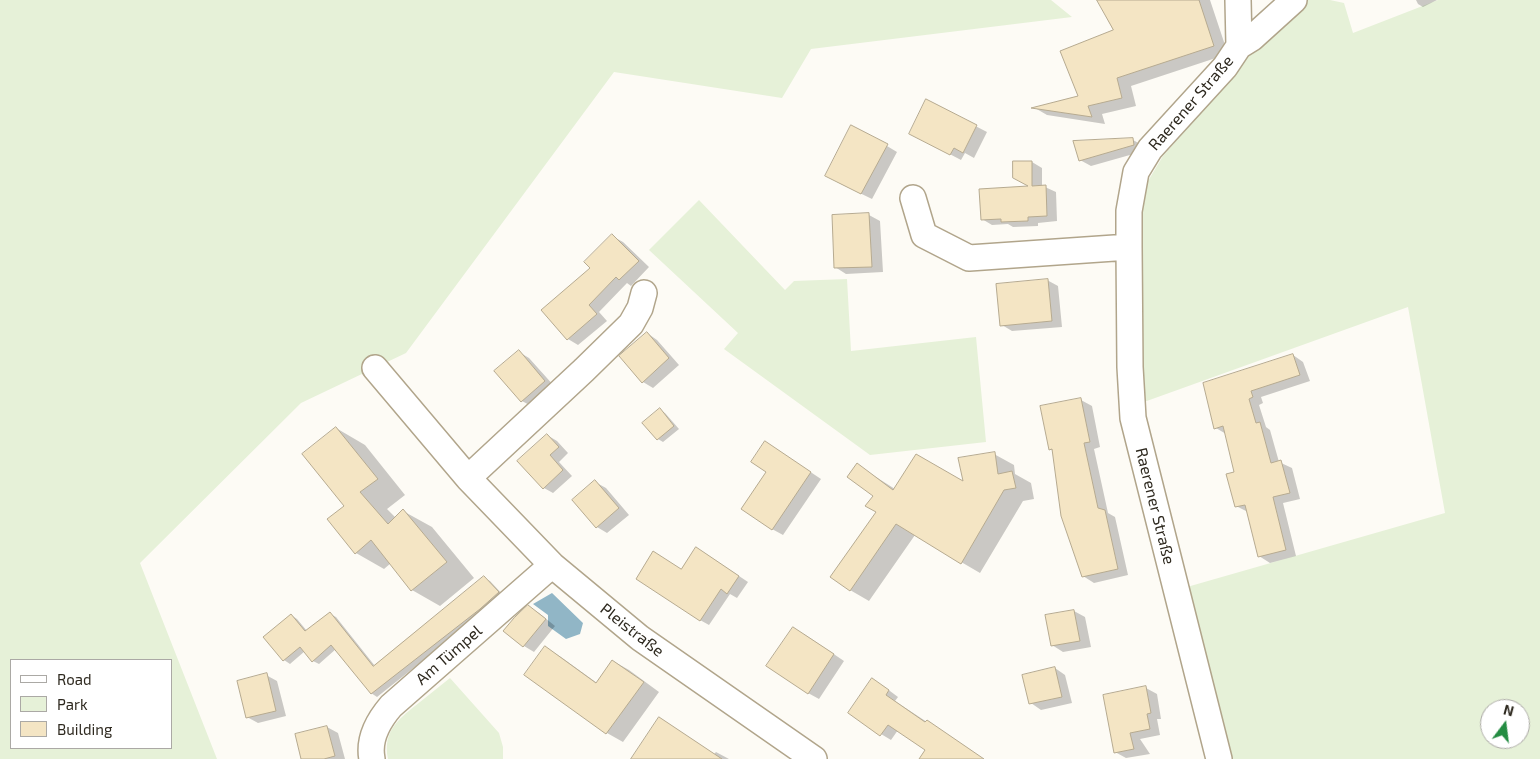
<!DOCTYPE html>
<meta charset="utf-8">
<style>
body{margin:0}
#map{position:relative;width:1540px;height:759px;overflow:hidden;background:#fdfbf5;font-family:"Exo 2",sans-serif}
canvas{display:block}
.legend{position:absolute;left:10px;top:659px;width:162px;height:90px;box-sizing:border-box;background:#fff;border:1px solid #aba9a5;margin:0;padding:6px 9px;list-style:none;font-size:15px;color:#2e291f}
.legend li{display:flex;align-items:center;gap:10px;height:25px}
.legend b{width:25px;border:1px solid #aba9a5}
.north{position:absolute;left:1480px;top:699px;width:50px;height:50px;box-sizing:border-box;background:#fff;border:1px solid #aba9a5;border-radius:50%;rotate:15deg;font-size:14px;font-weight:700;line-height:20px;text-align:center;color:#2e291f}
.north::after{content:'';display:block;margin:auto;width:18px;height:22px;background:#248c42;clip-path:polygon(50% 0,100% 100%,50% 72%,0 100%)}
</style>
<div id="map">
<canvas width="1540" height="759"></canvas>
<ul class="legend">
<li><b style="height:6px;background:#fff"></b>Road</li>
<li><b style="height:14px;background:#e6f1d8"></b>Park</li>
<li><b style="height:14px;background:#f4e5c4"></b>Building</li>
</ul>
<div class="north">N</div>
</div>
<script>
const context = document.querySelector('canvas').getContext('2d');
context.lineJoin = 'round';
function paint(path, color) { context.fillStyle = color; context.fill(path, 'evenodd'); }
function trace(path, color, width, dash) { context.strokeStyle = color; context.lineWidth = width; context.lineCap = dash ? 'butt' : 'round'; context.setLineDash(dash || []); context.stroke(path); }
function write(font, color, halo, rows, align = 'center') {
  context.font = font + ' "Exo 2",sans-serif'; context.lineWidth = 4.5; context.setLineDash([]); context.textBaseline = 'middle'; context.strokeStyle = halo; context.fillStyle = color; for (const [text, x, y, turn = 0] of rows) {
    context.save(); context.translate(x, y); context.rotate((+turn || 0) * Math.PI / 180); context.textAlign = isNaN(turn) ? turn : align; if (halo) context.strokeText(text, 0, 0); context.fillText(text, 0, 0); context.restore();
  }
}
const green = new Path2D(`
 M 0,0 L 1051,0 L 1072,17 L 811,49 L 782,98 L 614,72 L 406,353 L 301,403 L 140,563 L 217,759 L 0,759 ZM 11,660 L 171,660 L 171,748 L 11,748 Z
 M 1303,0 L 1330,0 L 1344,3 L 1353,33 L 1438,0 L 1540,0 L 1540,759 L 1227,759 L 1187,587 L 1445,513 L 1408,307 L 1144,402 L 1140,345 L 1141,263 L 1142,212 L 1148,181 L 1163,156 L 1216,95 L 1256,42 ZM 1490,709 L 1520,709 L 1520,739 L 1490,739 Z
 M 699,200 L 785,290 L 794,281 L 847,279 L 851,351 L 976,337 L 986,442 L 870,455 L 724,349 L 738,333 L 649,250 Z
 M 450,678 L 499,733 L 503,747 L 503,759 L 388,759 C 382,730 400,718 420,702 C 430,694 440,686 450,678 Z`);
const water = new Path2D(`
 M 552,593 L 583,623 L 580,634 L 566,639 L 548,626 L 548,615 L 533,604 Z`);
const shadow = new Path2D(`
 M 1099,0 L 1210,0 L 1228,54 L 1131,86 L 1136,106 L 1102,114 L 1105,124 L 1047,115 L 1035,108 L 1079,97 L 1115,31 Z
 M 1416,0 L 1437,0 L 1423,7 L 1418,4 Z
 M 927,101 L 987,132 L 974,158 L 965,153 L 961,160 L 921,139 Z
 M 1133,140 L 1144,146 L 1144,151 L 1091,166 L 1080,160 Z
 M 887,146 L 897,152 L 872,199 L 837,182 Z
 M 1032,162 L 1042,168 L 1042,187 L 1045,187 L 1056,192 L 1057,221 L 1038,223 L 1038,226 L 1013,227 L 1008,224 L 992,225 L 982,219 L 1031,187 Z
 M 869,215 L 880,221 L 883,272 L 846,274 L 835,267 Z
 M 612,236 L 623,242 L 649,267 L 631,286 L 627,283 L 599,312 L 607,321 L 578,345 L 568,339 L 592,268 Z
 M 1047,280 L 1058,286 L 1062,327 L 1012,331 L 1002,325 Z
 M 647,333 L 657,340 L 679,365 L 653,388 L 643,382 Z
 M 519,352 L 529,358 L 555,387 L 533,407 L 522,401 Z
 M 1293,355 L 1303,362 L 1310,381 L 1261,397 L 1263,403 L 1259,405 L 1266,427 L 1270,430 L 1279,462 L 1292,468 L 1300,499 L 1283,503 L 1296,556 L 1270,563 L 1259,556 L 1248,512 L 1236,506 L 1236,473 L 1226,434 L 1216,428 L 1205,384 Z
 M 1081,400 L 1092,406 L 1100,447 L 1094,449 L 1108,513 L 1115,517 L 1128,575 L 1094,583 L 1083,576 L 1053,451 L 1050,449 Z
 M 660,410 L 665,413 L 679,429 L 663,442 L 658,439 Z
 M 336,428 L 365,445 L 405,495 L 387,509 L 396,518 L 403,511 L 432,527 L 474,578 L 440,606 L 412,590 L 391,563 L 384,569 L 356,553 L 346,506 Z
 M 547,435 L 557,441 L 568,453 L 559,462 L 572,476 L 553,493 L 544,488 Z
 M 776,449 L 821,479 L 783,535 L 772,529 L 768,471 Z
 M 994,454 L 1014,465 L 1015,474 L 1031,483 L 1034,499 L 1023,501 L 980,573 L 915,535 L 869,601 L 850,590 L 878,512 L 874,495 L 857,465 L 895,489 L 965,484 Z
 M 595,482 L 606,488 L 629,515 L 607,533 L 597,527 Z
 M 706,554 L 748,582 L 737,598 L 730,594 L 709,625 L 700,620 Z
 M 484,578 L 490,581 L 504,596 L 377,697 L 371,693 L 336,649 L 319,664 L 313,661 L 305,651 L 290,664 L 284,660 L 264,638 L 291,615 L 297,619 L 307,631 L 330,614 L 336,617 L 375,666 Z
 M 528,607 L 539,613 L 555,626 L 534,652 L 524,646 Z
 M 1074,611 L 1085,617 L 1091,647 L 1063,652 L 1052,645 Z
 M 804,634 L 844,661 L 819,699 L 808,693 Z
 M 545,647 L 561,657 L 597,683 L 613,661 L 629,670 L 659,692 L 623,742 L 607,733 L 526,674 Z
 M 1055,668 L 1065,675 L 1072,703 L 1041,710 L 1031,703 Z
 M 266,675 L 277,681 L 286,716 L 258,723 L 247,717 Z
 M 882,685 L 898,697 L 895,701 L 983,759 L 921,759 L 927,750 L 898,730 L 891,740 L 881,734 Z
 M 1146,688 L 1157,694 L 1161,719 L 1157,719 L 1160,735 L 1140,739 L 1150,754 L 1126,758 L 1115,752 Z
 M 660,718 L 714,754 L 716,752 L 729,759 L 636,759 Z
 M 327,727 L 338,733 L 345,759 L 302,759 Z`);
const building = new Path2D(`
 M 1097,0 L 1199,0 L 1214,46 L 1117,78 L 1122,98 L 1088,106 L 1092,117 L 1031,108 L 1078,96 L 1060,51 L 1113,30 Z
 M 926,99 L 977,125 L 963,153 L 954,148 L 950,155 L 909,134 Z
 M 851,125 L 888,144 L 861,194 L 825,176 Z
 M 1133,138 L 1134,145 L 1079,161 L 1073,141 Z
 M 1013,161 L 1032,161 L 1032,186 L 1046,185 L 1047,216 L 1028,217 L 1028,221 L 1001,222 L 1001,219 L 981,220 L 979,189 L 1028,186 L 1013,178 Z
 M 869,213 L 872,267 L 834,268 L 832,215 Z
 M 612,234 L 639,261 L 619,280 L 616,277 L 589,305 L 597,314 L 567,340 L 541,310 L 590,268 L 584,262 Z
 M 1048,279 L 1052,321 L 1000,326 L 996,284 Z
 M 647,332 L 669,358 L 642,383 L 619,356 Z
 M 519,350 L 545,381 L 521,402 L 494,371 Z
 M 1293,354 L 1300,375 L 1251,391 L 1253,397 L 1249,399 L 1256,423 L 1260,422 L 1271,463 L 1281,460 L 1290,493 L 1273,497 L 1286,550 L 1258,557 L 1245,505 L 1235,507 L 1226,474 L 1234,472 L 1223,426 L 1214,429 L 1203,383 Z
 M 1081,398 L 1090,442 L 1084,443 L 1098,508 L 1105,510 L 1118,569 L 1082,577 L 1061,516 L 1052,449 L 1049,450 L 1040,406 Z
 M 660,408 L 674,426 L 657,440 L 642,423 Z
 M 336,427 L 378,479 L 360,492 L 388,524 L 403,509 L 447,562 L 411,591 L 371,540 L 355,554 L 327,519 L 344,506 L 302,454 Z
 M 547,434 L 559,447 L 550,455 L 563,470 L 543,489 L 517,461 Z
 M 765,441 L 811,472 L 772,530 L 741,509 L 766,472 L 751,462 Z
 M 995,452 L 998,474 L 1012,471 L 1016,488 L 1004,490 L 961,564 L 896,524 L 850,591 L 830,577 L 876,512 L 865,506 L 873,496 L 847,477 L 857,463 L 893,490 L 916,454 L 963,481 L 958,458 Z
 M 595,480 L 619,508 L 596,528 L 572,500 Z
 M 696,547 L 739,576 L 727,594 L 721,589 L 700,621 L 636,579 L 653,551 L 681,569 Z
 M 484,576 L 499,592 L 480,609 L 371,694 L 331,645 L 312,662 L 300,647 L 283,661 L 263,637 L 291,614 L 305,631 L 330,612 L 373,666 Z
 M 528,605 L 546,619 L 523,647 L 503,631 L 514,618 Z
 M 1074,610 L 1080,641 L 1051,646 L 1045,615 Z
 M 793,627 L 834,654 L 808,694 L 766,666 Z
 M 545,646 L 596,683 L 612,660 L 644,682 L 606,734 L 524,675 Z
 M 1055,667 L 1062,697 L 1029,704 L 1022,675 Z
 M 267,673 L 276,711 L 246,718 L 237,681 Z
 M 872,678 L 889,690 L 886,695 L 925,722 L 927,720 L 984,759 L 919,759 L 925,750 L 888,725 L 880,736 L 848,713 Z
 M 1146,686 L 1151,713 L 1147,714 L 1150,729 L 1130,733 L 1134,749 L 1114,753 L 1103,695 Z
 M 659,717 L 722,759 L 631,759 Z
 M 327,726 L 335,756 L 324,759 L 301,759 L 295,734 Z`);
const minor = new Path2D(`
 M 1239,46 L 1252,38 L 1294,0
 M 913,198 L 924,235 L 969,258 L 1129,247
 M 375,368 L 468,478 L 552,565 L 640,638 L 814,759
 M 468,478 L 584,370 L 631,324 L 640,308 L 644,293
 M 372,759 C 368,739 379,720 391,706 L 552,565
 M 1219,759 L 1133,418 L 1130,367 L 1129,247 L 1129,211 L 1136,172 L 1150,149 L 1225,67 L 1239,46 L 1238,0`);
const streetNames = [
 ["Raerener Straße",1191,103,-49],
 ["Raerener Straße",1155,506,76],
 ["Pleistraße",632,630,38],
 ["Am Tümpel",449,655,-41]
];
paint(green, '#e6f1d8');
paint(water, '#91b6c6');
paint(shadow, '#0003');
paint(building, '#f4e5c4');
trace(building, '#b6aa90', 1);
trace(minor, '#b1a58b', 28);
trace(minor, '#fff', 25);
write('16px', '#2e291f', '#fff', streetNames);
</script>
